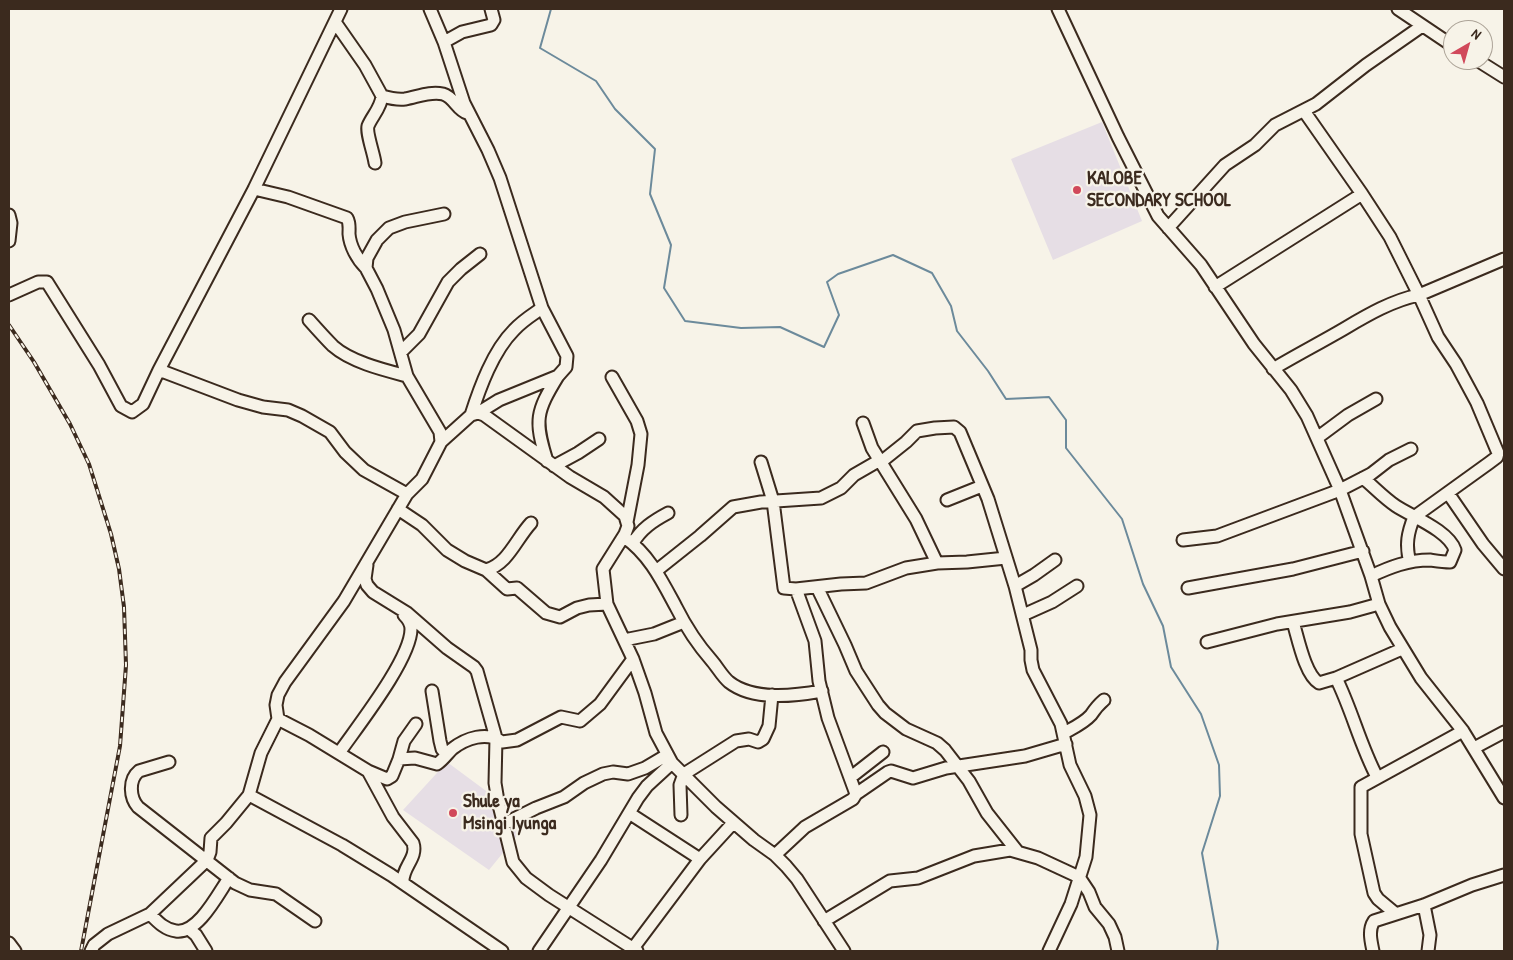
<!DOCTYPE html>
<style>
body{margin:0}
#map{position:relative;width:1513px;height:960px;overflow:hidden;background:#f7f3e8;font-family:"Patrick Hand",sans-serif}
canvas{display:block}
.frame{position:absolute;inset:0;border:10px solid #3b2a1e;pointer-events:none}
.north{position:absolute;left:1443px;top:20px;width:50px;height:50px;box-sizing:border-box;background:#f7f3e8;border:1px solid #aca397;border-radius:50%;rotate:38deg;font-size:14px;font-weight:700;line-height:20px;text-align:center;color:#3b2a1e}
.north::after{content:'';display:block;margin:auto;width:18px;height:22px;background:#d1495b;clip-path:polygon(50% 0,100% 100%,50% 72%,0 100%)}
</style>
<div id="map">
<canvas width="1513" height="960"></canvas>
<div class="frame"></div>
<div class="north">N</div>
</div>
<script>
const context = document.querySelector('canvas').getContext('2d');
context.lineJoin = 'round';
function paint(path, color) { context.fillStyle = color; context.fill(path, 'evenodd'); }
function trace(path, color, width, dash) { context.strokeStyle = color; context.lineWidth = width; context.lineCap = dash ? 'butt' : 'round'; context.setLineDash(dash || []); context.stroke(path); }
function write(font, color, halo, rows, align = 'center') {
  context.font = font + ' "Patrick Hand",sans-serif'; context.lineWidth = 4.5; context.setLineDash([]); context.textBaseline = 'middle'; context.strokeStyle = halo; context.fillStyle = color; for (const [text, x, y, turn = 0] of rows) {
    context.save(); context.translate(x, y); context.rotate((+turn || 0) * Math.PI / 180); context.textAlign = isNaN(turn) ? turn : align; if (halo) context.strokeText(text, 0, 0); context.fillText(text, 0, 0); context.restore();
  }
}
const built = new Path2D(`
 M 1102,122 L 1142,221 L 1053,260 L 1011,159 Z
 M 447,762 L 528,822 L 489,870 L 403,810 Z`);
const stream = new Path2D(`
 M 551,9 L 540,48 L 596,81 L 615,109 L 655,149 L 650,194 L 671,245 L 664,288 L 685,321 L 741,328 L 780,327 L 824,347 L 839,315 L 827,282 L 838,274 L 893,255 L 932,273 L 951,306 L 957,331 L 988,371 L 1006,399 L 1049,397 L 1066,420 L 1066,448 L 1122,519 L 1143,584 L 1163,626 L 1171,667 L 1201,714 L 1219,765 L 1220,796 L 1202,853 L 1218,942 L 1217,951`);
const minor = new Path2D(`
 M 430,9 L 444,42 L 464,103 L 488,150 L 500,178 L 542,308 L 567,356 L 566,367 L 558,376 L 499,400 L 478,413
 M 1058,9 L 1118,137 L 1158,216 L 1201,265 L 1254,344 L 1291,390 L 1307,416 L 1340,490 L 1371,576 L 1379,604 L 1390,627 L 1421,678 L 1463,731 L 1504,798
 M 1398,9 L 1453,46
 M 335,22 L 365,65 L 382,96 C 381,108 372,116 368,126 C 366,133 374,154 375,163
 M 444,42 L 462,32 L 491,25 L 494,20 L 491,9
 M 1477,60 L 1504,77
 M 382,96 C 389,98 397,100 405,99 C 417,97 430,91 443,94 C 454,97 457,110 467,113
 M 1304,111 L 1362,194 L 1390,237 L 1419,295 L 1438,337 L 1456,364 L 1477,403 L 1498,453 L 1497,457 L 1489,463 L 1414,517 C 1408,532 1405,545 1410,562
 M 254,189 L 288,197 L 347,218 C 350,223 349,228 349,234 C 350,246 357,259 366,268
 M 9,215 L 11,223 L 9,241
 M 1168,228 L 1225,165 L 1255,145 L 1275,125 L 1316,104 L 1366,65 L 1422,26
 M 1215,287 L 1362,194
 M 9,295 L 38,282 L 47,282 L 99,365 L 121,406 L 132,412 L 143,404 L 159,370 L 238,400 L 263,407 L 288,410 L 302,416 L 330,432 L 345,452 L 364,470 L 407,494 L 422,479 L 441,442 L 471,415 L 478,413 L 484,415 L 570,477 L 604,497 L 625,516 L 628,526 L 625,534 L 603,569 L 607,604 L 633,659 L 645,693 L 656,733 L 672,763 L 716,807 L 754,840 L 775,855 L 786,866 L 797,879 L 844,951
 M 309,320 C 317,329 325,338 333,346 C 351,362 384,370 407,376
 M 401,352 L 419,334 L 448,282 L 461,269 L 480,254
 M 1273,369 C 1293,357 1314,346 1335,334 C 1361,319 1389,301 1419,295 L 1504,259
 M 159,370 L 254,189 L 341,9
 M 612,377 L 637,421 L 641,434 L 638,465 L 627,522
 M 471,415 C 480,387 493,351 514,330 C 522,321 532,315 542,308
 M 863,423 L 872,448 L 916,519 L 937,563
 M 1317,438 L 1348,415 L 1376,399
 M 441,442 L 440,432 L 407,376 L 394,330 L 377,289 L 366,268 L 367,258 L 377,240 L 389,228 L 405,222 L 444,214
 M 547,461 C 534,420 536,412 558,376
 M 761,462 L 773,501 L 784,588 L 796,589 L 841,584 L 866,583 L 906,568 L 937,563 L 967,562 L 1006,558
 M 881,462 L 906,442 L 917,431 L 935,428 L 954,427 L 960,432 L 988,499 L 1015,586 L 1031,650 L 1031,660 L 1033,670 L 1061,724 L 1070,765 L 1085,796 L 1090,815 L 1086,857 L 1071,904 L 1049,951
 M 554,466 L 578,453 L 599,439
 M 1363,478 C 1374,487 1384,498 1396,506 C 1413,517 1449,531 1455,550 L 1450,562 C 1443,562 1437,561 1430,560 C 1408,560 1390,567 1371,576
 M 1448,493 L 1483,544 L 1504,569
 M 947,500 L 982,486
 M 398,509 L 422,525 L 447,550 L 465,561 L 486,570 L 507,589 L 517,588 L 546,613 L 560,617 L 577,608 L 589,605 L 607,604
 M 624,537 C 649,554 662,581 676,607 C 686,627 697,644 712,661 C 718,668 722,676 729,682 C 753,701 794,696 822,691
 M 1183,540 L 1217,536 L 1340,490 L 1371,474 L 1389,460 L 1411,449
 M 633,543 C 641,529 653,521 668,513
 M 367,565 L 365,579 L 367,585 L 373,592 L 407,613 L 447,648 L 474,667 L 477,671 L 496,738 L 495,783 L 498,801 L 513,862 L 526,878 L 549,895 L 637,951
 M 486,570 C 508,564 516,539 531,523
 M 656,571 L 700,536 L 733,507 L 761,502 L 821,498 L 841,488 L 854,475 L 880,460
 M 1015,586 L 1034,575 L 1055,560
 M 817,587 L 845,645 L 856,671 L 878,705 L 885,713 L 906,729 L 937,743 L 945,750 L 969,781 L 987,813 L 1017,851
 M 1188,588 L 1293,569 L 1363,551
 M 1023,615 L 1052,602 L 1077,586
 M 1293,622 C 1298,638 1305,675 1319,683 L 1336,678 L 1402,649
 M 624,640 L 654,634 L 684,622
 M 1207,642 L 1277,624 L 1350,612 L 1379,604
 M 1336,678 C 1352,710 1360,745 1377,777
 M 432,691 L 440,741 L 442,749 L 447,754
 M 278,719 L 309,735 L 368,771 L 393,817 L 413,843 C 418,858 402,867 403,882
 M 1064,733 C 1073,728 1084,723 1091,715 C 1095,709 1098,705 1104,700
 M 1474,748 L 1504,732
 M 339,753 C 357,727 411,659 411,629 C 411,623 408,619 404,615
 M 399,759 L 404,741 L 416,724
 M 169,762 L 139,771 C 128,780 130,798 138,807 L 235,883 L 250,890 L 276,894 L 315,921
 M 368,771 L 387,779 L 392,776 L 399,759 L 415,758 L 437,764 C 443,760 447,754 452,749 C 466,738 487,731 502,742 L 517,740 L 561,717 L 580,721 L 600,704 L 633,659
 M 851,777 L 883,752
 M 856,794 L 888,772 L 891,771 L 913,778 L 946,768 L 1025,756 L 1066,744
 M 249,795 L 342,845 L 391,875 L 502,951
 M 629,813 L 700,859
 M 681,815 L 680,785 L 684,774 L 736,741 L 749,739 L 758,742 L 763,739 L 769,726 L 772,695
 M 504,824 L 536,808 L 564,797 L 584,783 L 603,774 L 613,772 L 628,774 L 645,768 L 667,755
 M 775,855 L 805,827 L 853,799 L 856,794 L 828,718 L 819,681 L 815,641 L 796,589
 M 1424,905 L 1430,935 L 1428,951
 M 150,914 C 157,921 165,930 176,931 C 198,934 218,894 229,878
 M 1396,914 L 1378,899 L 1374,893 L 1361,834 L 1361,787 L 1463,731
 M 824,921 L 890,881 L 918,878 L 974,856 L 1010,850 L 1038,858 L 1079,877 L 1089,892 L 1095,907 L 1109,924 L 1115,937 L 1118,951
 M 189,929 L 196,935 L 206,951
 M 9,943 L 15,951
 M 91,951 L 94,945 L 108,934 L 150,914 L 207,860 L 210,852 L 211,838 L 226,823 L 249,795 L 261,753 L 278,719 L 276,705 L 278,695 L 285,682 L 344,601 L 407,494
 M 539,951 L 601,860 L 638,798 L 647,786 L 672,763
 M 631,951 L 700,859 L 733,823
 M 1373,951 C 1371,941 1368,930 1374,921 L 1424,905 L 1472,885 L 1504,875`);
const rail = new Path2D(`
 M 9,325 L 34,362 L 70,424 L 89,464 L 111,534 L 119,569 L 124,607 L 126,665 L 120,746 L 81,951`);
const markers = [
 [1077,190,5,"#d1495b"],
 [453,813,5,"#d1495b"]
];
const poiNames = [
 ["KALOBE",1087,179],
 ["SECONDARY SCHOOL",1087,201],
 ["Shule ya",463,802],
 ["Msingi Iyunga",463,824]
];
paint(built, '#e6dee5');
trace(stream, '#6c8a9b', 2);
trace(minor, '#3b2a1e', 15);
trace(minor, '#f7f3e8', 11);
trace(rail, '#3b2a1e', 4);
trace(rail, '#f7f3e8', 2, [5.5]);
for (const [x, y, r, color] of markers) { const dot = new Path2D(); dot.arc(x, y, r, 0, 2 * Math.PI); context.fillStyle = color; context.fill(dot); trace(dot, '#f7f3e8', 2); }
write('bold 19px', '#3b2a1e', '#f7f3e8', poiNames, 'left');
</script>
